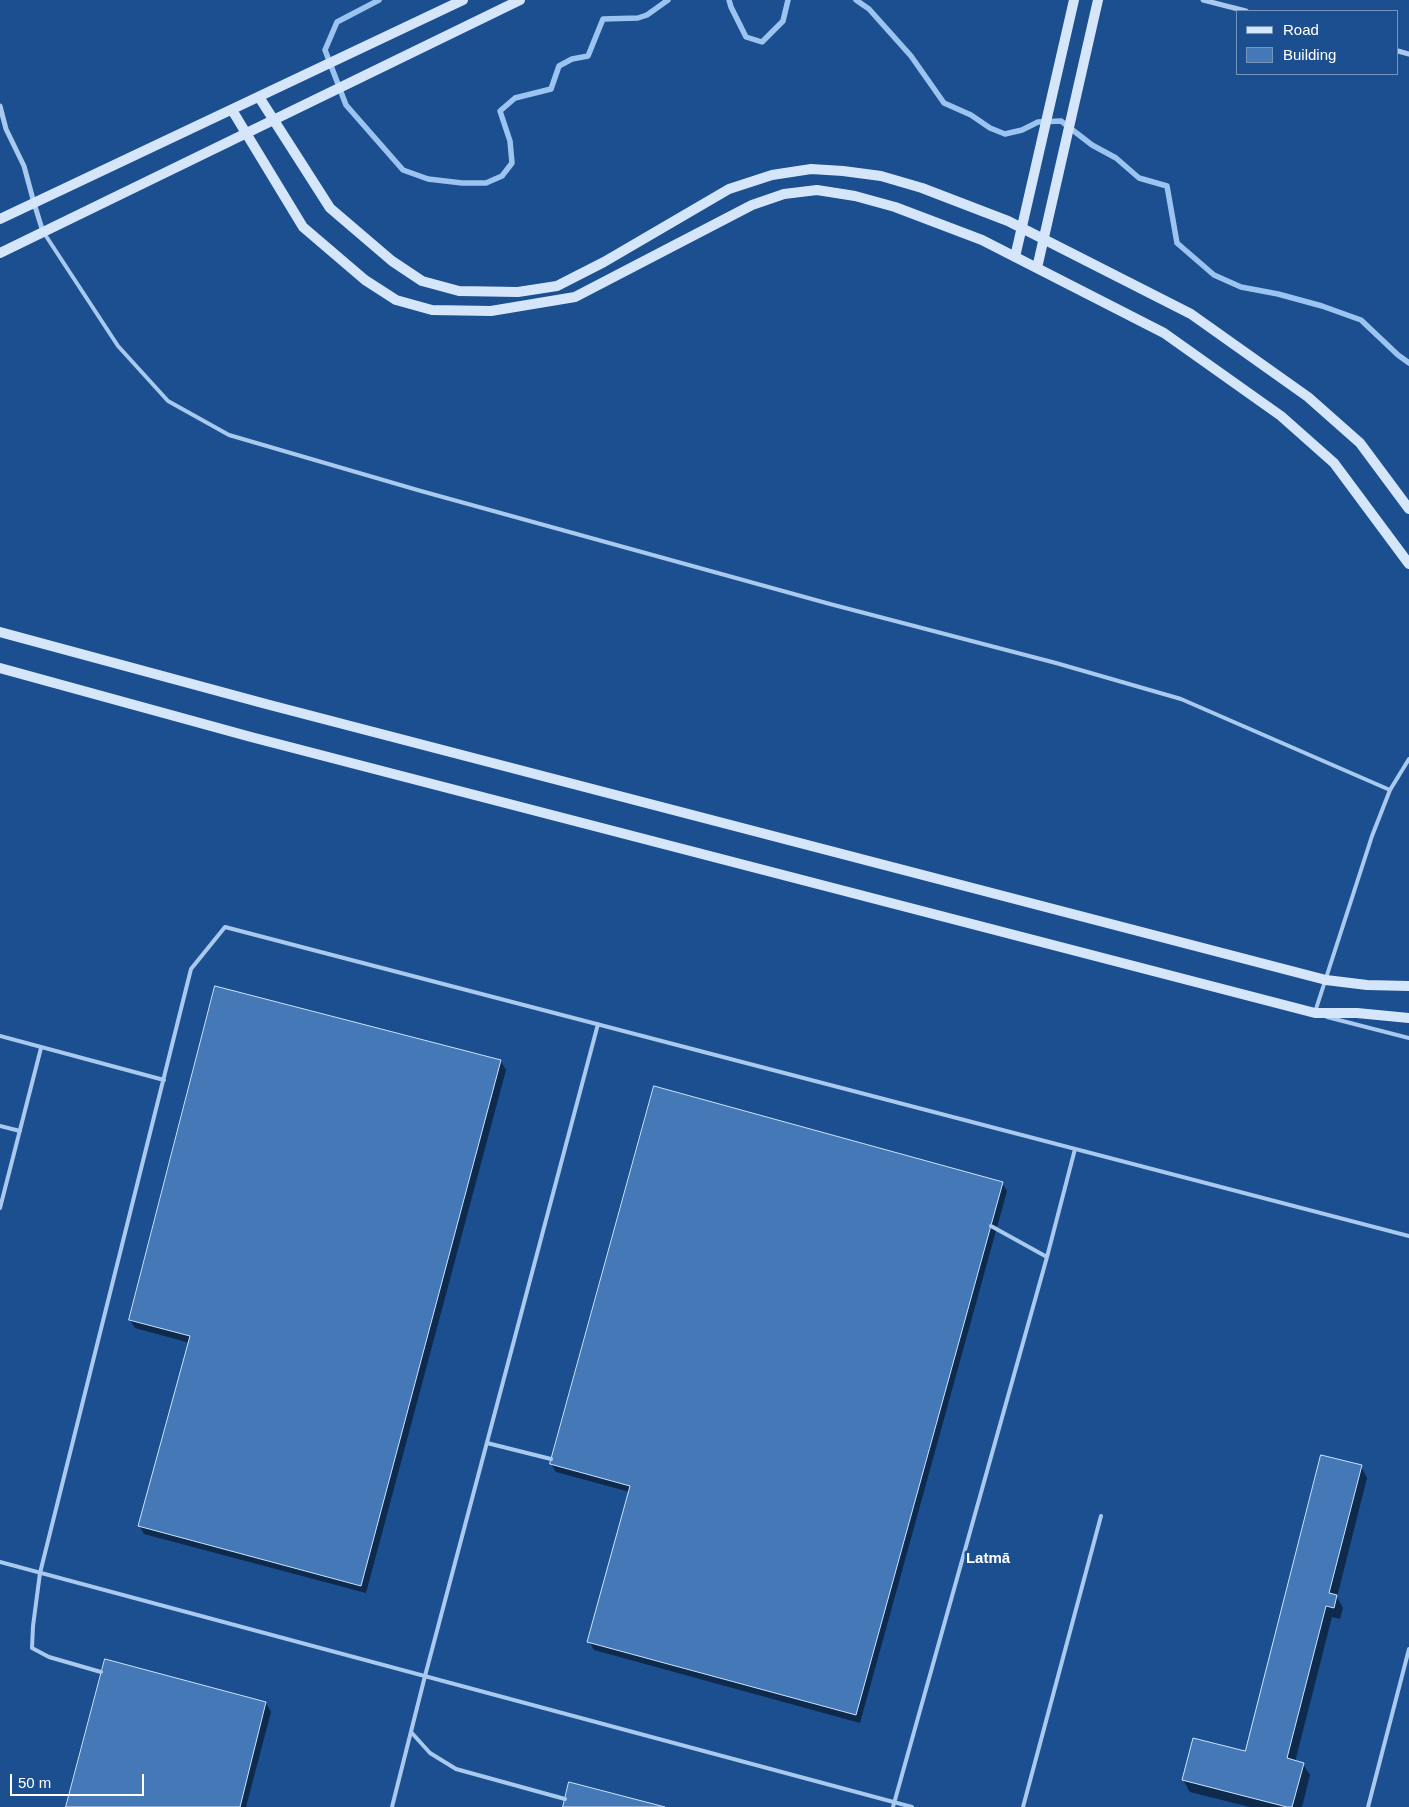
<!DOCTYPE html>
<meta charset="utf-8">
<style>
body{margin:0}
#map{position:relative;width:1409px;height:1807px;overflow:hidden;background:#1b4f8f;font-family:Arial,sans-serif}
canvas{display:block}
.legend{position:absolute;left:1236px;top:10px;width:162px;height:65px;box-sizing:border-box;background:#1b4f8f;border:1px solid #7695bc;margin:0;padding:6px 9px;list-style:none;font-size:15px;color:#fff}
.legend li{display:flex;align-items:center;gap:10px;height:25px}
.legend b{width:25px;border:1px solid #7695bc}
.scale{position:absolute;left:10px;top:1774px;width:134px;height:22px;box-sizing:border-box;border:2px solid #fff;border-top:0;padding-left:6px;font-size:15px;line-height:18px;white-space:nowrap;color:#fff;-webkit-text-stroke:4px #1b4f8f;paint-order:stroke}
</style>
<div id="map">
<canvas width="1409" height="1807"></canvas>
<ul class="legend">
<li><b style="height:6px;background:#d6e6fa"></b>Road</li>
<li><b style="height:14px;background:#4478b7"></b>Building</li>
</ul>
<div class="scale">50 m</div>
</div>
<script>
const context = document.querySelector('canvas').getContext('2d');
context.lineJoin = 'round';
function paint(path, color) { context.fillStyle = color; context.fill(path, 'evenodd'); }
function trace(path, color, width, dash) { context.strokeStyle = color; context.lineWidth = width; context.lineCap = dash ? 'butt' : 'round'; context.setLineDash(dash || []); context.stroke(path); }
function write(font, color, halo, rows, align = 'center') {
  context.font = font + ' Arial,sans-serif'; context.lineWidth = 5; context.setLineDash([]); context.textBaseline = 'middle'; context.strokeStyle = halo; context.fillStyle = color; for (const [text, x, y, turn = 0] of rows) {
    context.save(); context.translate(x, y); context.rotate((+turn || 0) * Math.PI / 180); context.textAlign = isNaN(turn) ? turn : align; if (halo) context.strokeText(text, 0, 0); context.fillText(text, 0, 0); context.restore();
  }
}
const shadow = new Path2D(`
 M 501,1061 L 506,1070 L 366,1593 L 144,1534 L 139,1525 L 190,1343 L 135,1328 L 130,1320 Z
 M 1002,1183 L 1007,1191 L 860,1723 L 594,1650 L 589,1641 L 630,1492 L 556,1472 L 551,1464 Z
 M 1361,1466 L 1367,1478 L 1337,1597 L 1343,1608 L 1340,1619 L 1332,1617 L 1295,1762 L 1303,1764 L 1310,1775 L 1302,1807 L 1250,1807 L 1190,1792 L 1183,1780 L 1246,1753 Z
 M 266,1703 L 271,1712 L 246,1807 L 67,1807 Z`);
const stream = new Path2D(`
 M 379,0 L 337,22 L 325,50 L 346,105 L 403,170 L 428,179 L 462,183 L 486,183 L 502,176 L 512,163 L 510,141 L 500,111 L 515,98 L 551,89 L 559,66 L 572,59 L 588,56 L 603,19 L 638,18 L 647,15 L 668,0
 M 729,0 L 731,7 L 746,37 L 762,42 L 783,21 L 788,0
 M 856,0 L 869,9 L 911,56 L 944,103 L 971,115 L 990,128 L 1005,134 L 1022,130 L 1038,122 L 1061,121 L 1092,145 L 1116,158 L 1139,178 L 1167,186 L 1177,243 L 1214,275 L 1241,287 L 1278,294 L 1322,306 L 1361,320 L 1398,355 L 1409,363`);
const building = new Path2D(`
 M 215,986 L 501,1060 L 361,1586 L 138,1526 L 190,1336 L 129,1320 Z
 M 654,1086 L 1003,1182 L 856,1715 L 587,1642 L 630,1486 L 550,1464 Z
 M 1321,1455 L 1362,1465 L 1329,1593 L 1337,1595 L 1334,1608 L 1326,1606 L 1287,1758 L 1304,1763 L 1292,1807 L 1287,1807 L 1182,1780 L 1193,1738 L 1245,1751 Z
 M 105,1659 L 266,1702 L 240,1807 L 66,1807 Z
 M 569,1782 L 665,1807 L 563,1807 Z`);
const lane = new Path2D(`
 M 44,233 L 118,346 L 168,401 L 229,435 L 421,491 L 830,604 L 1056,663 L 1181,699 L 1390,790
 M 1315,1012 L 1372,836 L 1390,790 L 1409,759
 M 1327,1017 L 1409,1038
 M 0,1036 L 164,1080
 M 0,1126 L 20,1131
 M 0,1208 L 41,1048
 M 991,1226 L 1047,1257
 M 487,1443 L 551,1459
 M 0,1562 L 912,1807
 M 101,1672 L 49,1657 L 32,1648 L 33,1626 L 40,1573 L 191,969 L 225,927 L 1409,1236
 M 411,1732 L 430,1753 L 456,1769 L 565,1799
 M 392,1807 L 425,1676 L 598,1024
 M 893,1807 L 1047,1257 L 1075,1149
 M 1023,1807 L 1101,1516
 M 1368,1807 L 1409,1649`);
const street = new Path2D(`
 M 1203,0 L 1246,11
 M 1398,51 L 1409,54
 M 0,106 L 6,129 L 24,166 L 34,203 L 43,232`);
const secondary = new Path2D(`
 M 259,97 L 330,208 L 392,261 L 422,281 L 459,291 L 518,292 L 557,286 L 604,262 L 729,189 L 772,175 L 811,169 L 843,171 L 881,176 L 922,188 L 1008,221 L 1191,314 L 1308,397 L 1360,443 L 1409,509
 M 232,110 L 303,227 L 365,280 L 396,300 L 432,310 L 491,311 L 575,297 L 752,205 L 784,194 L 817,190 L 855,196 L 895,207 L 982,240 L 1164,333 L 1281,416 L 1334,463 L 1409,564
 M 0,219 L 463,0
 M 0,253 L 520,0
 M 1015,257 L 1074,0
 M 1037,268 L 1098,0
 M 0,632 L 266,704 L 1326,980 L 1367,985 L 1409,986
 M 0,668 L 251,737 L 1315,1013 L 1357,1013 L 1409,1018`);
const neighbourhoodNames = [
 ["Latmā",988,1559]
];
paint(shadow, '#0007');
trace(stream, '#9cc4f0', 5.5);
paint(building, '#4478b7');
trace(building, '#cfe3fa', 1);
trace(lane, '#a9c9ee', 4);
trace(street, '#a9c9ee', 5);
trace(secondary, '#d6e6fa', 10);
write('bold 15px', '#fff', '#1b4f8f', neighbourhoodNames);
</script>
